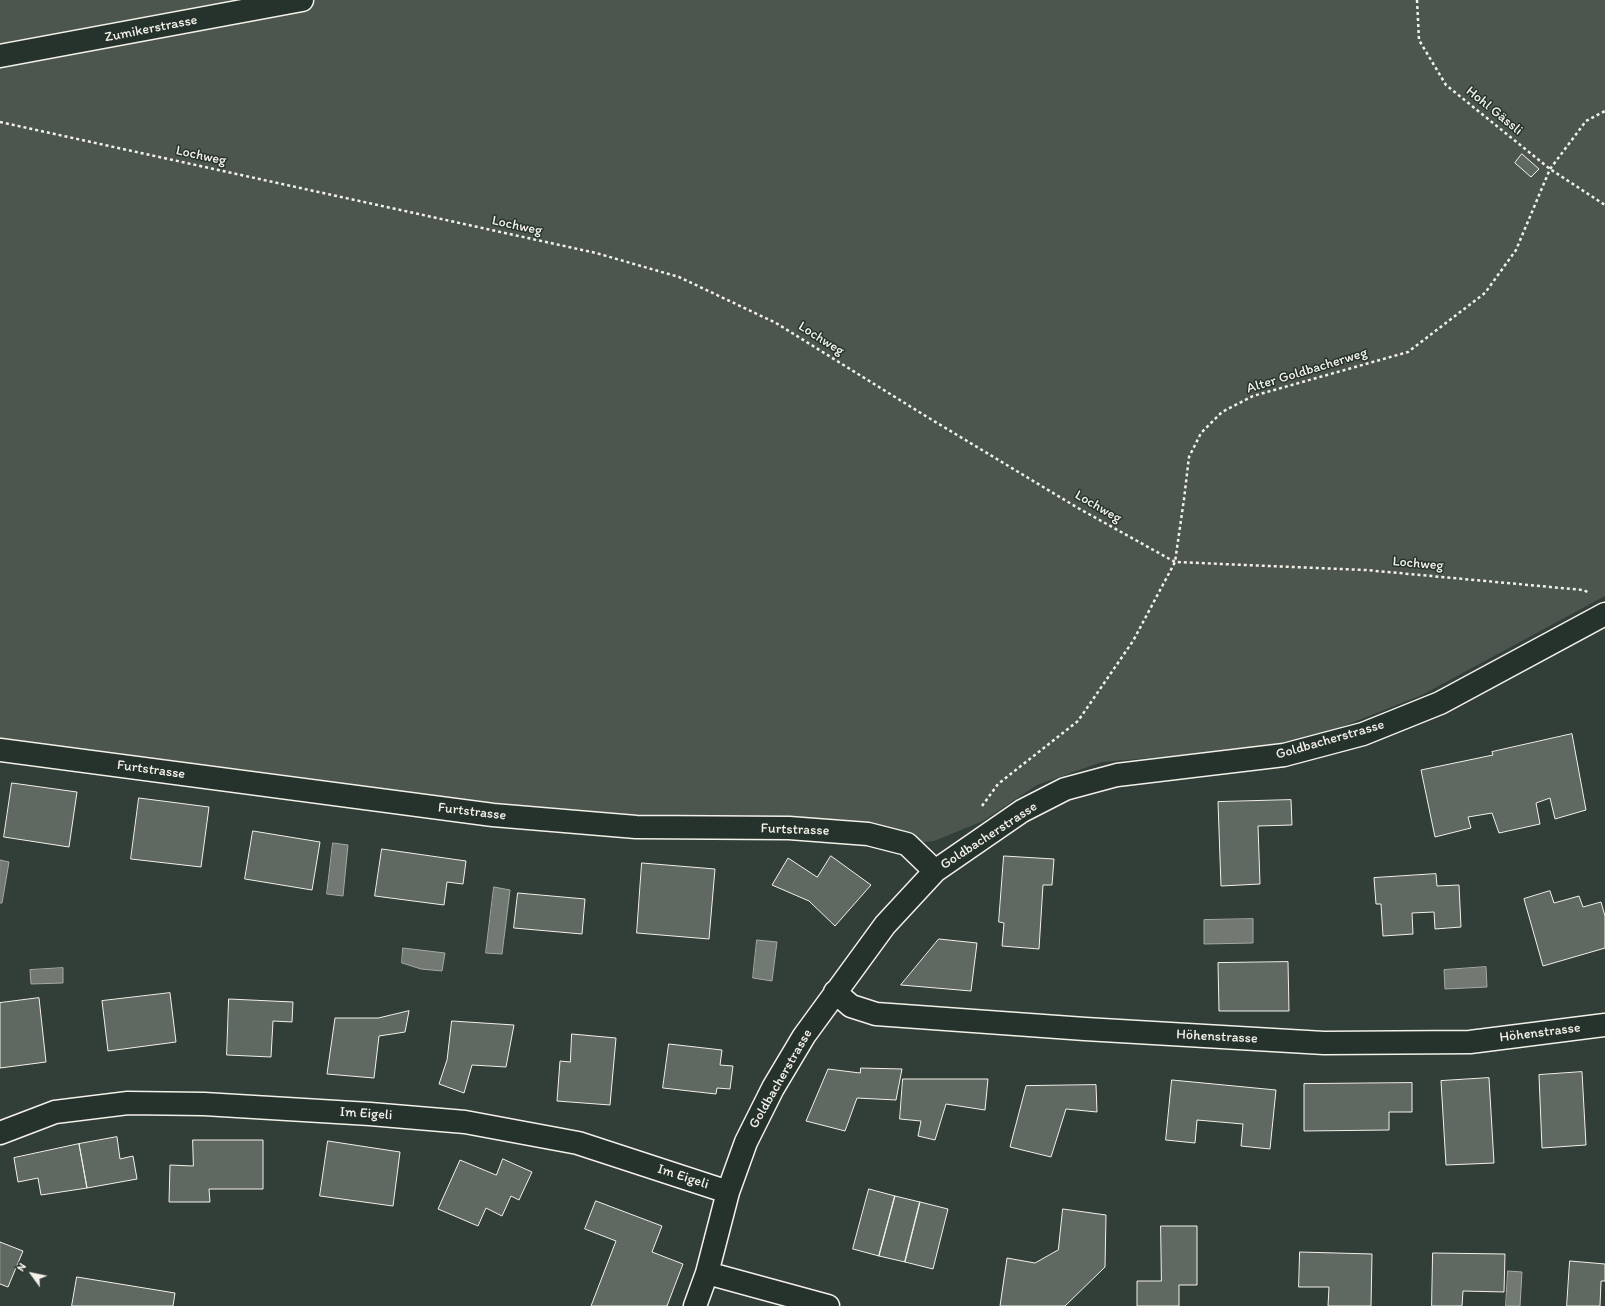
<!DOCTYPE html>
<meta charset="utf-8">
<style>
body{margin:0}
#map{position:relative;width:1605px;height:1306px;overflow:hidden;background:#323e38;font-family:Itim,sans-serif}
canvas{display:block}
.north{position:absolute;left:12px;top:1254px;width:40px;height:40px;-webkit-text-stroke:3px #26332d;paint-order:stroke;rotate:303deg;font-size:11px;font-weight:700;line-height:16px;text-align:center;color:#f4f1e8}
.north::after{content:'';display:block;margin:auto;width:14px;height:18px;background:#f4f1e8;clip-path:polygon(50% 0,100% 100%,50% 72%,0 100%)}
</style>
<div id="map">
<canvas width="1605" height="1306"></canvas>
<div class="north">N</div>
</div>
<script>
const context = document.querySelector('canvas').getContext('2d');
context.lineJoin = 'round';
function paint(path, color) { context.fillStyle = color; context.fill(path, 'evenodd'); }
function trace(path, color, width, dash) { context.strokeStyle = color; context.lineWidth = width; context.lineCap = dash ? 'butt' : 'round'; context.setLineDash(dash || []); context.stroke(path); }
function write(font, color, halo, rows, align = 'center') {
  context.font = font + ' Itim,sans-serif'; context.lineWidth = 3; context.setLineDash([]); context.textBaseline = 'middle'; context.strokeStyle = halo; context.fillStyle = color; for (const [text, x, y, turn = 0] of rows) {
    context.save(); context.translate(x, y); context.rotate((+turn || 0) * Math.PI / 180); context.textAlign = isNaN(turn) ? turn : align; if (halo) context.strokeText(text, 0, 0); context.fillText(text, 0, 0); context.restore();
  }
}
const green = new Path2D(`
 M 0,0 L 1605,0 L 1605,596 L 1422,695 L 1331,731 L 1254,749 L 1102,762 L 1037,785 L 983,821 L 934,841 L 907,844 L 636,827 L 0,750 Z`);
const water = new Path2D(`
 M 333,843 L 348,845 L 343,896 L 327,894 Z
 M 0,860 L 9,862 L 2,903 L 0,903 Z
 M 494,887 L 510,890 L 502,954 L 486,953 Z
 M 1253,919 L 1253,943 L 1204,944 L 1204,920 Z
 M 757,940 L 777,942 L 772,981 L 753,978 Z
 M 403,948 L 445,953 L 442,971 L 421,969 L 402,963 Z
 M 1486,967 L 1487,987 L 1445,989 L 1444,970 Z
 M 63,968 L 63,983 L 31,984 L 30,970 Z
 M 1508,1271 L 1522,1272 L 1520,1306 L 1506,1306 Z`);
const building = new Path2D(`
 M 1522,154 L 1539,169 L 1531,177 L 1515,163 Z
 M 1572,734 L 1586,810 L 1555,819 L 1550,798 L 1536,803 L 1540,824 L 1499,833 L 1492,813 L 1468,817 L 1471,828 L 1435,837 L 1421,770 L 1493,755 L 1492,752 Z
 M 12,783 L 77,792 L 69,847 L 4,837 Z
 M 139,798 L 209,807 L 201,867 L 131,859 Z
 M 1291,800 L 1292,825 L 1258,826 L 1260,884 L 1221,886 L 1218,802 Z
 M 253,831 L 320,842 L 312,890 L 245,879 Z
 M 382,849 L 466,861 L 463,884 L 447,882 L 444,905 L 375,896 Z
 M 831,856 L 871,885 L 835,926 L 809,901 L 772,885 L 788,858 L 817,877 Z
 M 1004,856 L 1054,859 L 1052,885 L 1043,885 L 1039,949 L 1002,946 L 1004,923 L 999,922 Z
 M 642,863 L 715,869 L 709,939 L 637,933 Z
 M 1436,874 L 1437,886 L 1459,885 L 1461,927 L 1435,929 L 1434,912 L 1412,913 L 1413,934 L 1383,936 L 1381,904 L 1376,904 L 1374,878 Z
 M 1550,891 L 1554,903 L 1579,896 L 1583,907 L 1601,902 L 1605,916 L 1605,948 L 1543,966 L 1524,899 Z
 M 518,893 L 585,899 L 582,934 L 514,928 Z
 M 939,939 L 977,943 L 971,991 L 901,985 Z
 M 1288,962 L 1289,1011 L 1219,1011 L 1218,963 Z
 M 170,993 L 176,1042 L 108,1051 L 102,1001 Z
 M 39,998 L 46,1062 L 0,1068 L 0,1003 Z
 M 229,999 L 293,1002 L 292,1022 L 273,1021 L 271,1057 L 227,1055 Z
 M 409,1011 L 405,1032 L 379,1036 L 374,1078 L 327,1074 L 335,1018 L 378,1018 Z
 M 452,1021 L 514,1025 L 506,1067 L 472,1065 L 464,1093 L 439,1084 L 447,1060 Z
 M 572,1034 L 616,1038 L 610,1105 L 557,1101 L 560,1061 L 570,1062 Z
 M 669,1044 L 722,1050 L 720,1065 L 733,1066 L 730,1089 L 717,1088 L 716,1094 L 663,1088 Z
 M 861,1068 L 902,1069 L 896,1100 L 857,1098 L 845,1131 L 806,1121 L 828,1069 L 860,1073 Z
 M 1582,1072 L 1586,1145 L 1542,1148 L 1539,1075 Z
 M 1489,1078 L 1494,1163 L 1446,1165 L 1441,1081 Z
 M 903,1079 L 988,1079 L 985,1110 L 946,1104 L 935,1140 L 918,1136 L 921,1121 L 900,1119 Z
 M 1172,1080 L 1276,1090 L 1270,1149 L 1241,1146 L 1243,1124 L 1197,1120 L 1195,1143 L 1166,1140 Z
 M 1412,1083 L 1412,1112 L 1389,1112 L 1389,1130 L 1304,1131 L 1304,1084 Z
 M 1096,1085 L 1097,1112 L 1066,1109 L 1051,1157 L 1010,1147 L 1026,1086 Z
 M 117,1137 L 120,1159 L 133,1156 L 137,1179 L 87,1188 L 79,1144 Z
 M 193,1140 L 263,1140 L 263,1189 L 209,1189 L 210,1202 L 169,1202 L 170,1165 L 193,1166 Z
 M 328,1141 L 400,1152 L 393,1206 L 320,1196 Z
 M 79,1144 L 87,1188 L 41,1195 L 38,1178 L 18,1182 L 14,1158 Z
 M 503,1159 L 532,1172 L 519,1200 L 511,1196 L 502,1216 L 486,1208 L 478,1226 L 438,1209 L 460,1160 L 496,1175 Z
 M 869,1189 L 895,1196 L 879,1256 L 853,1249 Z
 M 895,1196 L 920,1202 L 905,1262 L 879,1256 Z
 M 596,1201 L 662,1226 L 652,1252 L 683,1264 L 667,1306 L 591,1306 L 616,1241 L 585,1229 Z
 M 920,1202 L 948,1209 L 933,1269 L 905,1262 Z
 M 1063,1209 L 1106,1215 L 1105,1267 L 1065,1306 L 1000,1306 L 1007,1258 L 1035,1263 L 1058,1250 Z
 M 1161,1226 L 1197,1226 L 1197,1285 L 1179,1285 L 1179,1306 L 1137,1306 L 1137,1281 L 1161,1281 Z
 M 0,1242 L 23,1251 L 8,1287 L 0,1284 Z
 M 1300,1252 L 1372,1254 L 1371,1306 L 1328,1306 L 1329,1287 L 1299,1287 Z
 M 1433,1253 L 1505,1254 L 1504,1292 L 1463,1291 L 1462,1306 L 1432,1306 Z
 M 1570,1261 L 1605,1264 L 1605,1281 L 1601,1281 L 1600,1306 L 1567,1306 Z
 M 77,1277 L 175,1293 L 173,1306 L 72,1306 Z`);
const path = new Path2D(`
 M 1417,0 L 1419,40 L 1446,85 L 1550,169 L 1605,205
 M 0,122 L 596,253 L 679,277 L 776,323 L 924,415 L 1078,508 L 1175,562 L 1366,570 L 1583,590 L 1590,593
 M 982,806 L 998,784 L 1078,721 L 1133,641 L 1175,562 L 1184,499 L 1189,457 L 1201,433 L 1222,412 L 1253,396 L 1408,352 L 1485,293 L 1516,250 L 1550,169 L 1586,121 L 1605,111`);
const minor = new Path2D(`
 M 0,56 L 302,0
 M 0,750 L 493,815 L 636,827 L 789,828 L 868,834 L 907,844 L 935,871
 M 835,992 L 851,1006 L 876,1014 L 1085,1029 L 1324,1043 L 1470,1042 L 1605,1025
 M 0,1133 L 55,1112 L 128,1103 L 204,1104 L 370,1114 L 465,1122 L 578,1143 L 728,1192
 M 707,1273 L 828,1306
 M 695,1306 L 707,1273 L 728,1192 L 746,1142 L 773,1088 L 804,1036 L 885,925 L 935,871 L 1022,811 L 1065,789 L 1117,775 L 1284,755 L 1363,734 L 1440,703 L 1605,614`);
const streetNames = [
 ["Zumikerstrasse",151,29,-11],
 ["Hohl Gässli",1494,111,39],
 ["Lochweg",201,156,12],
 ["Lochweg",517,226,12],
 ["Lochweg",821,339,32],
 ["Alter Goldbacherweg",1307,371,-17],
 ["Lochweg",1098,507,30],
 ["Lochweg",1418,564,5],
 ["Goldbacherstrasse",1330,740,-16],
 ["Furtstrasse",151,770,8],
 ["Furtstrasse",472,812,7],
 ["Furtstrasse",795,830,2],
 ["Goldbacherstrasse",989,836,-33],
 ["Höhenstrasse",1540,1033,-7],
 ["Höhenstrasse",1217,1037,3],
 ["Goldbacherstrasse",781,1079,-60],
 ["Im Eigeli",366,1114,4],
 ["Im Eigeli",683,1177,18]
];
paint(green, '#4c564f');
paint(water, '#727972');
trace(water, '#a6a9a1', 1);
paint(building, '#5f6861');
trace(building, '#f4f1e8', 1);
trace(minor, '#f4f1e8', 25);
trace(path, '#f4f1e8', 2.5, [3, 3]);
trace(minor, '#26332d', 22);
write('14px', '#f4f1e8', '#26332d', streetNames);
</script>
